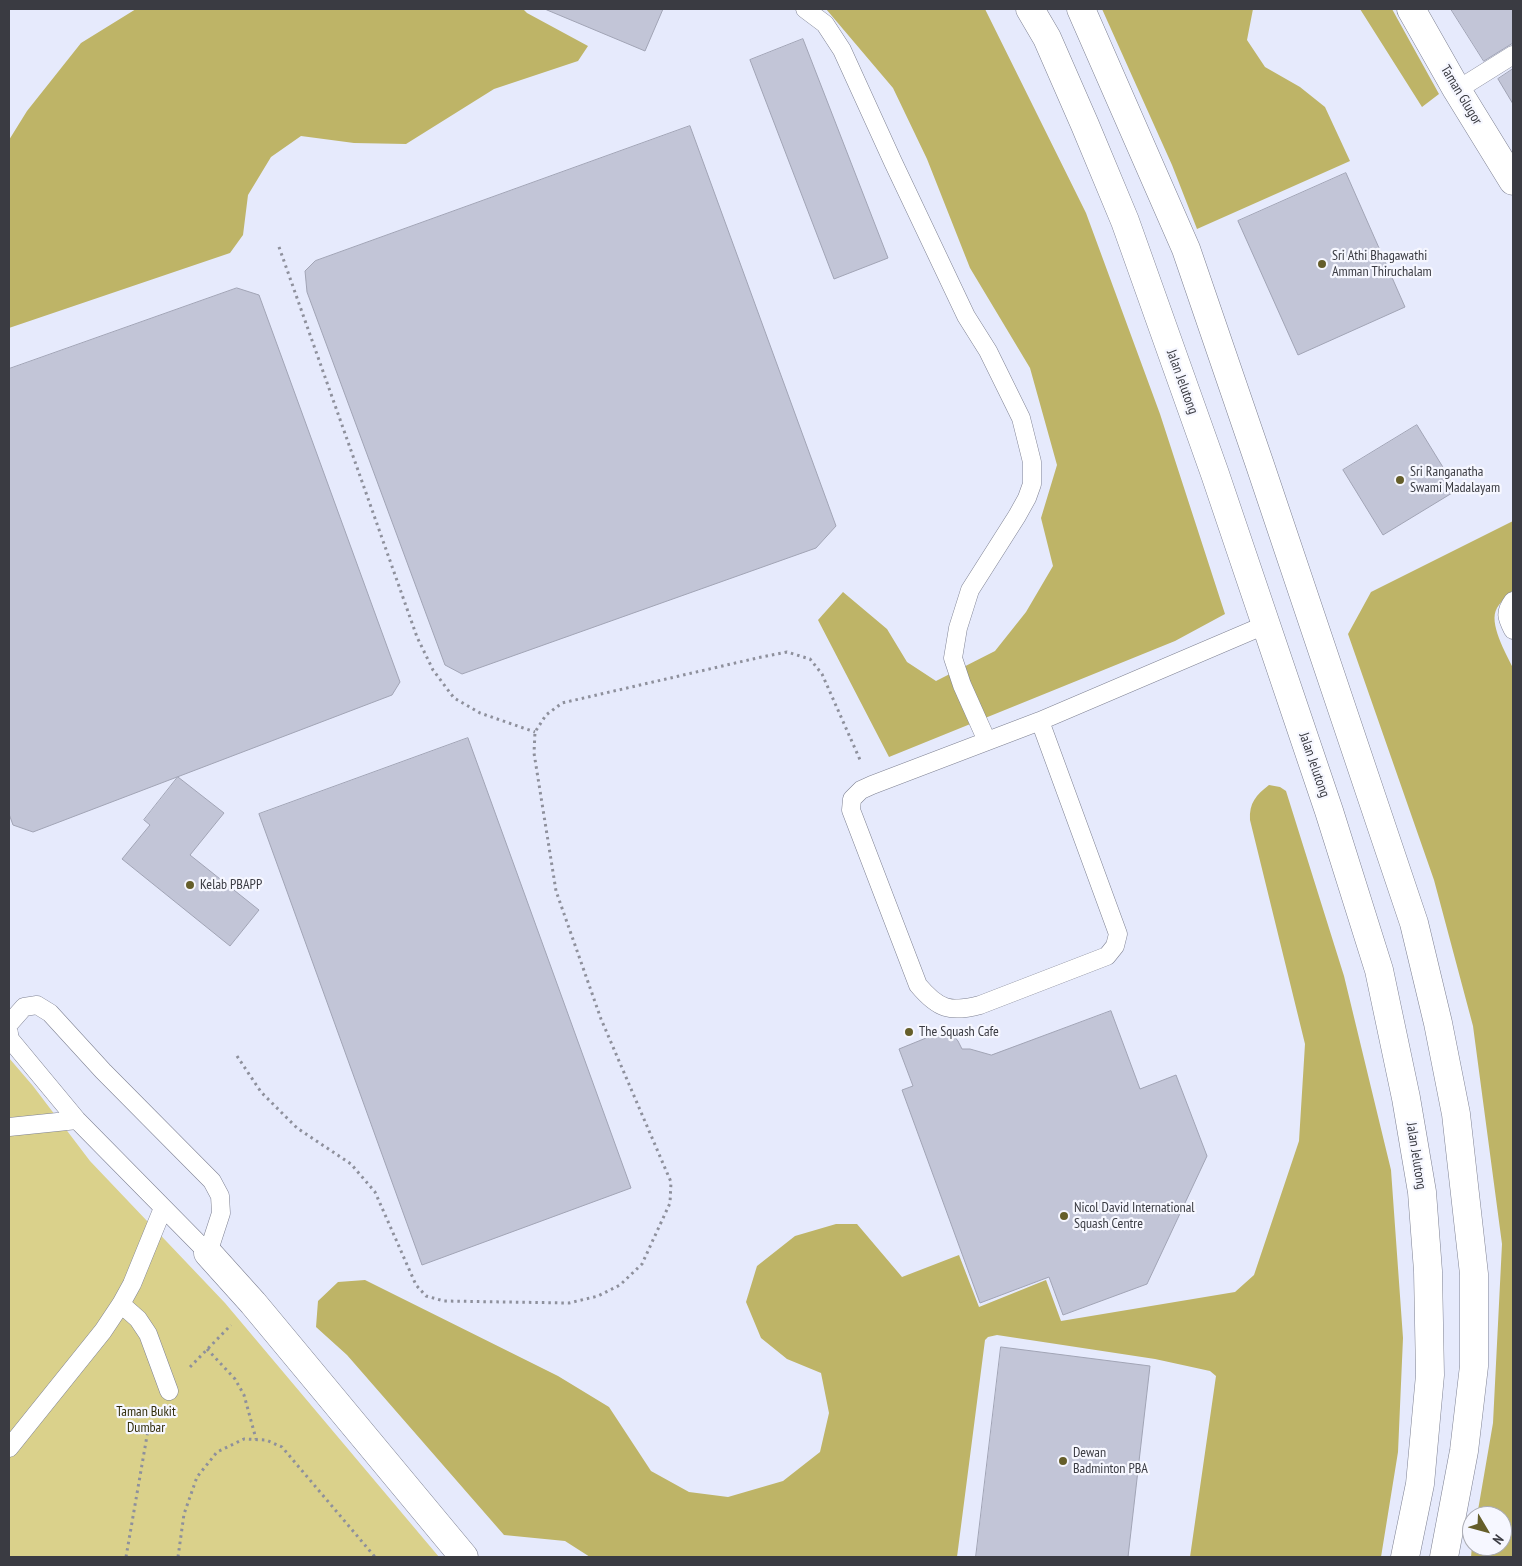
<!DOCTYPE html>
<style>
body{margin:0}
#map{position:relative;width:1522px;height:1566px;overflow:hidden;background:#e6eafc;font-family:"PT Sans Narrow",sans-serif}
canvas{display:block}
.frame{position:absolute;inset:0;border:10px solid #3a3b42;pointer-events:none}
.north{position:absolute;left:1462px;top:1506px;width:50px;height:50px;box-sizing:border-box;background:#f6f7ff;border:1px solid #abacb3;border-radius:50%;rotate:127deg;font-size:14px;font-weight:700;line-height:20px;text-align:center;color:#3a3b42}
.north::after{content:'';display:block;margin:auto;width:18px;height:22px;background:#655e2a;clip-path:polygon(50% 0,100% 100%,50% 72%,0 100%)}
</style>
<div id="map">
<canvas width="1522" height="1566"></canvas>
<div class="frame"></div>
<div class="north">N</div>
</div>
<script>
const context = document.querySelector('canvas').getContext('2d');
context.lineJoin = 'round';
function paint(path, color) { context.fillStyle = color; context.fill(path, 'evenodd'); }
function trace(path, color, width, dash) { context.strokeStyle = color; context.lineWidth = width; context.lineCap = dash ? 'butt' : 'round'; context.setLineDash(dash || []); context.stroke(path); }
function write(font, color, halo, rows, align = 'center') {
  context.font = font + ' "PT Sans Narrow",sans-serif'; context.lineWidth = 4.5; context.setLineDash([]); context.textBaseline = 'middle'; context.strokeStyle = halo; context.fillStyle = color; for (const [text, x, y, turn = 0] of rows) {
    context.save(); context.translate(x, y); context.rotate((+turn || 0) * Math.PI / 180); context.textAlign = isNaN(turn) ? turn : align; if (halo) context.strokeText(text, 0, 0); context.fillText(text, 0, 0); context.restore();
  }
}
const green = new Path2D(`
 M 9,1058 L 33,1086 L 90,1161 L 225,1303 L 439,1557 L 9,1557 Z`);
const forest = new Path2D(`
 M 136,9 L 523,9 L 527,13 L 588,46 L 578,61 L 494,89 L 406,144 L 354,143 L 301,136 L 271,157 L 248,195 L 243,235 L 230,253 L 9,328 L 9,140 L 27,111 L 81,43 Z
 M 826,9 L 985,9 L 1086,213 L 1160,414 L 1225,614 L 1175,641 L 889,757 L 818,620 L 843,592 L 887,629 L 907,662 L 936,681 L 995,651 L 1026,612 L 1053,566 L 1041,518 L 1057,465 L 1030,368 L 970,268 L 927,159 L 893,88 Z
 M 1102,9 L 1253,9 L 1247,40 L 1265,67 L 1300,87 L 1325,107 L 1350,161 L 1197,229 L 1172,165 Z
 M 1360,9 L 1392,9 L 1439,94 L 1422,107 Z
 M 1513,521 L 1513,590 C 1508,595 1501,601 1497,608 C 1488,623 1506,653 1513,668 L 1513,1557 L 1471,1557 L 1472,1546 L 1502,1546 L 1502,1516 L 1477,1516 L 1493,1423 L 1502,1244 L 1473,1026 L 1434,880 L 1348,634 L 1371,592 Z
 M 1269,785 L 1280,787 L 1286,791 L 1344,976 L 1391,1170 L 1403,1338 L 1398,1452 L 1381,1557 L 1190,1557 L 1216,1376 L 1210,1371 L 1155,1359 L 997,1335 L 988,1337 L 985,1340 L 957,1557 L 590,1557 L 565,1541 L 504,1535 L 347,1355 L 316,1327 L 318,1301 L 338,1282 L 365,1280 L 558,1376 L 609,1407 L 651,1471 L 689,1492 L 728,1497 L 783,1481 L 820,1452 L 829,1413 L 821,1373 L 787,1359 L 761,1338 L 746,1302 L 757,1266 L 795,1236 L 836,1224 L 857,1224 L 902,1277 L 959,1255 L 979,1307 L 1046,1280 L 1061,1321 L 1235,1292 L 1254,1275 L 1299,1141 L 1305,1044 L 1250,820 C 1249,803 1256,795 1269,785 Z`);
const building = new Path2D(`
 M 548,9 L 663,9 L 645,51 L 547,10 Z
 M 1451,9 L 1513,9 L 1513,43 L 1484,61 Z
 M 803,39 L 888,258 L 834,279 L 750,60 Z
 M 1513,69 L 1513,104 L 1498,79 Z
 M 690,126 L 836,526 L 816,548 L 462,674 L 445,665 L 307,292 L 305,271 L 315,261 Z
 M 1346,173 L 1405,307 L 1298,355 L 1238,221 Z
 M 237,288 L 259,295 L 400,682 L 392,695 L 33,832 L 13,825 L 9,814 L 9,369 Z
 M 1417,425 L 1457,490 L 1383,535 L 1343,470 Z
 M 468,738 L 631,1188 L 422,1265 L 259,814 Z
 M 178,777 L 224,813 L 190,855 L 259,910 L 230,946 L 122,859 L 150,825 L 144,820 Z
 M 1111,1011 L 1140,1089 L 1176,1075 L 1207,1156 L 1147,1284 L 1063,1315 L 1049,1277 L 980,1303 L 902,1090 L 913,1086 L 899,1049 L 931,1036 L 948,1033 L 954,1036 L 958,1041 L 962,1049 L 970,1049 L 991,1055 Z
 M 1001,1347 L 1150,1366 L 1128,1557 L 976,1557 Z`);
const path = new Path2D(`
 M 279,247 L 417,637 L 433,670 L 454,698 L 480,713 L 535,732
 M 237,1056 L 261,1092 L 297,1128 L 351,1164 L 375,1192 L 416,1285 L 426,1296 L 444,1301 L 569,1303 L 598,1296 L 620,1285 L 642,1264 L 670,1203 L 671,1182 L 601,1019 L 556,891 L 534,753 L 535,732 L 546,715 L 562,703 L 757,658 L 787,652 L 810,659 L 822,674 L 861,762
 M 207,1349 L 235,1379 L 244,1395 L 256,1439
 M 190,1367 L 231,1325
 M 126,1557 L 148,1430 L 155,1414
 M 178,1557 L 184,1514 L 197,1477 L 217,1452 L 244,1439 L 266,1440 L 282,1447 L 375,1557`);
const service = new Path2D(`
 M 805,9 L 825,24 L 842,50 L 893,162 L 966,316 L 988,351 L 1021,418 L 1032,462 L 1032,484 L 1027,498 L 1017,516 L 970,590 L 958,628 L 953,658 L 962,685 L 987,741
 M 1457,90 L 1513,55
 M 1513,601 C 1504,613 1507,618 1513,630
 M 1040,721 L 1118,934 L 1115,946 L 1107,956 L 980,1005 C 950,1013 938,1009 918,985 L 851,810 L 852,799 L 861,790 L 872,785 Z
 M 1040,721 L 1265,625
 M 9,1024 L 24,1007 L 37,1005 L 50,1013 L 103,1071 L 212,1181 L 220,1196 L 221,1213 L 208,1253 L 77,1120 L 9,1038 L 9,1033
 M 9,1127 L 77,1120
 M 121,1304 L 138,1319 L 148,1334 L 169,1391
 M 9,1448 L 103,1331 L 121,1304 L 132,1284 L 163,1208`);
const minor = new Path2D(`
 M 1411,9 L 1457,90 L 1513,181
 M 208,1253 L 253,1303 L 464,1557`);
const primary = new Path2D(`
 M 1030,9 L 1047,38 L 1085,125 L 1125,221 L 1215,474 L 1329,811 L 1379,970 L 1406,1098 L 1422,1192 L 1428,1271 L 1430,1375 L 1420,1484 L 1405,1557
 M 1081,9 L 1186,249 L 1260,465 L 1414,923 L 1438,1023 L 1456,1114 L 1474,1274 L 1474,1366 L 1464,1451 L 1444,1557`);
const markers = [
 [1322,264,5,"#655e2a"],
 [1400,480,5,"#655e2a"],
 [190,885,5,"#655e2a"],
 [909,1032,5,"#655e2a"],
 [1064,1216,5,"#655e2a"],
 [1063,1461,5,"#655e2a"]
];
const streetNames = [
 ["Taman Glugor",1461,95,59],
 ["Jalan Jelutong",1182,382,70],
 ["Jalan Jelutong",1314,765,71],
 ["Jalan Jelutong",1416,1156,81]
];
const poiNames = [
 ["Sri Athi Bhagawathi",1332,256],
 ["Amman Thiruchalam",1332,272],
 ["Sri Ranganatha",1410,472],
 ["Swami Madalayam",1410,488],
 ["Kelab PBAPP",200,885],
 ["The Squash Cafe",919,1032],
 ["Nicol David International",1074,1208],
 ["Squash Centre",1074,1224],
 ["Dewan",1073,1453],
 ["Badminton PBA",1073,1469]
];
const parkNames = [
 ["Taman Bukit",146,1412],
 ["Dumbar",146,1428]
];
paint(green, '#dad18b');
paint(forest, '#beb467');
paint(building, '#c2c5d7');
trace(building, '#a1a4b5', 1);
trace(service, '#7e8192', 19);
trace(minor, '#7e8192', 29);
trace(primary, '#7e8192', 29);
trace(path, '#8e909c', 3, [2.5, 4]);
trace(service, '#fff', 18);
trace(minor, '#fff', 28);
trace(primary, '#fff', 28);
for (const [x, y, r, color] of markers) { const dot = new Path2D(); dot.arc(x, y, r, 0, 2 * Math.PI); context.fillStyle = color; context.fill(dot); trace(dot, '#f6f7ff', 2); }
write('14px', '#3a3b42', '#f6f7ff', streetNames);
write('14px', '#3a3b42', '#f6f7ff', poiNames, 'left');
write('14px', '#332e0c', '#f6f7ff', parkNames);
</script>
